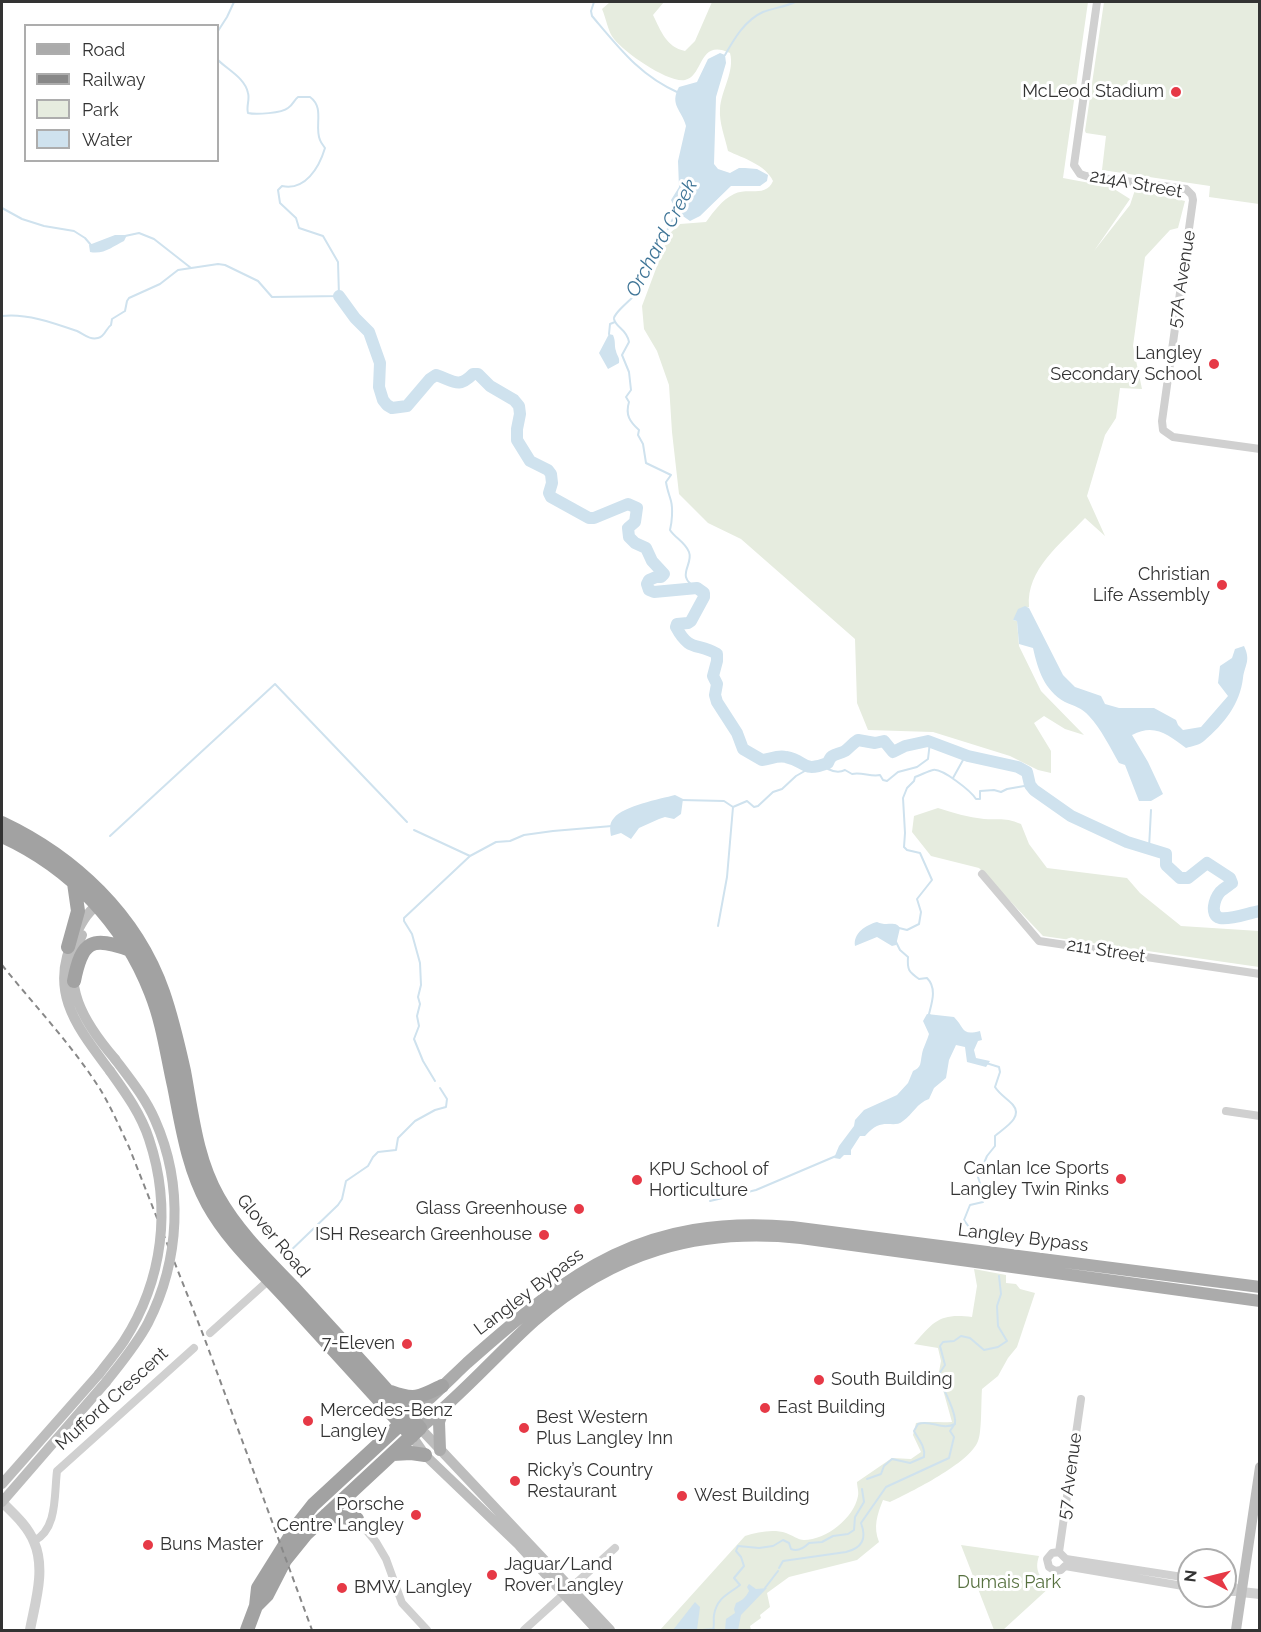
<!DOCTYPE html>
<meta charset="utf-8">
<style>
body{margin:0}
#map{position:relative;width:1261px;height:1632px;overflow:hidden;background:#fff;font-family:Raleway,sans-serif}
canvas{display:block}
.frame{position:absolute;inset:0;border:3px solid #333;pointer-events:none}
.legend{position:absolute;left:24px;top:24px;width:195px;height:138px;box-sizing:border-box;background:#fff;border:2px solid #adadad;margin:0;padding:8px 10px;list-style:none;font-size:18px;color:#333}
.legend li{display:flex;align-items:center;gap:12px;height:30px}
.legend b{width:30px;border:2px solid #adadad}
.north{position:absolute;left:1177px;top:1548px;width:60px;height:60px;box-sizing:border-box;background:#fff;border:2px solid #adadad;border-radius:50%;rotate:277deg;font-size:16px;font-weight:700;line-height:24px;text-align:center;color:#333}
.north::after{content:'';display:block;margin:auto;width:21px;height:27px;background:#e63946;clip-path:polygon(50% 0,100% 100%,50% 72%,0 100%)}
</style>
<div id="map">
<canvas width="1261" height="1632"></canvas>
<div class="frame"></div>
<ul class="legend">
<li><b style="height:8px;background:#ababab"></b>Road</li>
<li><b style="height:8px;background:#888"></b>Railway</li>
<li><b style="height:16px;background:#e6ecdf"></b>Park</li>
<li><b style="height:16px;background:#cfe2ee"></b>Water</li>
</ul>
<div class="north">N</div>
</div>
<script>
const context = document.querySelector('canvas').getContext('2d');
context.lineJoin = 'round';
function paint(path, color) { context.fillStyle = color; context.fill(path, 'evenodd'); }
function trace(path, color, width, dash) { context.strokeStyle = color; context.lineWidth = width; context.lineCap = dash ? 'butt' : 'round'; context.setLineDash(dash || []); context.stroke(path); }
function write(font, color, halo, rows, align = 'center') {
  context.font = font + ' Raleway,sans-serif'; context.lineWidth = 6; context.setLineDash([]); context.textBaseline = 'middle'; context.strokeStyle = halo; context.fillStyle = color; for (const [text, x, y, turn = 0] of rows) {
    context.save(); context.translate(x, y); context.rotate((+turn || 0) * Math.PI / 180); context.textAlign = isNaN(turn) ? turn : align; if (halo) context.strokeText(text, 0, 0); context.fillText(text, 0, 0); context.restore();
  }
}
const green = new Path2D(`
 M 610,2 L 664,2 L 653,15 C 661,31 666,47 685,51 L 695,41 L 712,2 L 1088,2 L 1063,178 L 1111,187 L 1130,199 L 1094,251 L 1130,205 L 1135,190 L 1185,201 L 1178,228 L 1170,230 L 1145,257 L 1133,346 L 1142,389 L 1120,388 L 1116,418 L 1105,435 L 1087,496 L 1105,536 L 1085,518 C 1061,544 1026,569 1029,607 L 1025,607 L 1013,620 L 1017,621 L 1019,646 L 1041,691 L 1084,735 L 1065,729 L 1044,716 L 1034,723 L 1051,751 L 1051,773 L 1038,770 L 1010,756 L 933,732 L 868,730 L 857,703 L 855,639 L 741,539 L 708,523 L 679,494 L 672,432 L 669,385 L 657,351 L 644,329 L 642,306 L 669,234 L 680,224 L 706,222 C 714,211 722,200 734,194 C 747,187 766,198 773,181 C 766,165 743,158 728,151 C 725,137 719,123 720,109 C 721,90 735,72 730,53 C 698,38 704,76 685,80 C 668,83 625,53 614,39 C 608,32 606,18 602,9 Z
 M 1104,2 L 1259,2 L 1259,204 L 1209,197 L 1210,186 L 1102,170 L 1106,136 L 1086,133 L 1085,131 Z
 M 938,808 C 953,813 968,817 984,819 C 1000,820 1005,817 1021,824 L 1029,844 L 1047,868 L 1127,878 L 1140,893 L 1181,926 L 1259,931 L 1259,967 L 1043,936 L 979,868 L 931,856 L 912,832 L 914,816 Z
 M 974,1269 L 1006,1275 L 1006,1283 L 1016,1284 L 1020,1289 L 1035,1293 L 1017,1347 L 1008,1358 L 998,1376 L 982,1389 C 981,1401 982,1432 978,1441 C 970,1463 911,1492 890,1502 L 883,1500 C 877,1515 873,1527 879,1542 L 857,1560 L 789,1577 L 767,1593 L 770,1607 L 760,1615 L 761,1618 L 750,1626 L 751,1630 L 660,1630 L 745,1536 C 758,1532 773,1529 786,1533 C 792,1535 798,1540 804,1540 C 826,1540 854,1518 858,1496 C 859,1492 857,1486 857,1482 L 892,1458 L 911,1459 L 921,1452 L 913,1435 L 916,1423 C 928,1421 939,1423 952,1422 L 940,1379 L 939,1372 L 941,1361 L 938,1348 L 914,1344 C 934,1321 940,1313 972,1317 L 977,1286 Z
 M 961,1545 L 1039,1556 C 1034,1571 1040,1577 1050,1587 L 1003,1630 L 994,1630 Z`);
const water = new Path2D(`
 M 720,53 L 725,55 L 726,63 L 716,97 L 714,164 L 718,169 L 730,173 L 739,168 L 745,168 L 757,169 L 768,175 L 767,181 L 760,186 L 731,186 L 700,216 L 690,221 L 677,212 L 671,200 L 679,187 L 678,161 L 686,126 C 682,110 669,105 679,87 L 697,82 L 708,59 Z
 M 115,235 L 127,235 L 124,241 C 113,246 104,255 90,252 L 89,245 Z
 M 609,334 L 613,335 C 616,342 614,345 616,351 C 617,356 620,357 619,363 L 608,369 L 599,353 Z
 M 1025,606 L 1029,608 L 1063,675 L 1075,687 L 1101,696 L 1105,704 L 1119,708 L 1154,708 L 1176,720 L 1178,725 L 1183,730 L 1201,727 L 1228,696 L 1218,683 L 1220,666 L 1232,658 L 1235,649 L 1244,646 C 1251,661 1245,664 1243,678 C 1240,704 1224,724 1204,741 C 1200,745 1192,746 1186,748 C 1168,735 1155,723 1132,735 L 1148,762 L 1163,794 L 1151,801 L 1139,801 L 1125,765 L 1119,763 C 1110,747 1101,729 1089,716 C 1082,708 1074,706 1065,702 C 1044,690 1038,670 1033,648 L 1019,644 L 1017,621 L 1013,620 L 1018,609 Z
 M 675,795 L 683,799 L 681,814 L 674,819 L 665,817 L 659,819 L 639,828 L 631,839 L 621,833 L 611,836 C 610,829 609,823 614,818 C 623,806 660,799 675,795 Z
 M 877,922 C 887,927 895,920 900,928 L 896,945 L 892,946 L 877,937 L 855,946 C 853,933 866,925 877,922 Z
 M 927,1014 L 954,1017 C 965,1028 961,1036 980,1031 L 982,1040 L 978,1041 L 974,1050 L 976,1058 L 990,1061 L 986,1067 L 967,1062 L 965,1047 L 956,1045 L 949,1060 L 946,1078 L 934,1088 L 929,1099 C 917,1103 913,1114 903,1121 C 892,1130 883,1115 865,1136 L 860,1136 L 851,1150 L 851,1155 L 844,1155 L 840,1159 L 834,1158 L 839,1146 L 854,1126 L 855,1120 L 864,1110 L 897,1095 L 908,1083 L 913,1071 C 922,1067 920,1063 922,1054 C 923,1048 927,1041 929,1034 L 923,1021 Z
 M 749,1584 L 756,1589 L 767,1588 L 741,1615 L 738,1630 L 725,1630 L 726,1619 L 735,1613 L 734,1609 L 736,1603 C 743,1600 745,1598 749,1591 L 747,1587 Z
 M 695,1602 L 700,1607 L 697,1630 L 673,1630 Z`);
const stream = new Path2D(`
 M 594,2 L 591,11 L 592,16 C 619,48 640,76 679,93
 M 218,31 L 227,17 L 234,2
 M 725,55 C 734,39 745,20 763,12 C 773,8 785,7 795,2
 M 2,208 L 22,219 L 44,226 L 74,231 L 85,238 L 91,245
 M 678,210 C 662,236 653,265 638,291 C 634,298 613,313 614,319 C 616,328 627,329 629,342 L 622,355 L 629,372 L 631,390 L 626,397 L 629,402 C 625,415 630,422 639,430 L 638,435 L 643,444 L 646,463 L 671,475 L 666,482 C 667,489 669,494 671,501 C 673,509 672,522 670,530 C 675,538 685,542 689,552 C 694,565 674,576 697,588
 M 125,236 L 139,233 L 154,239 L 191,268
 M 2,316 C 26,313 54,323 77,331 C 84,334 89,340 98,338 C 105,337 106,328 111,325 L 112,319 L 125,311 L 127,301 L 129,298 L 160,284 L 178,270 L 218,264 L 225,265 L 258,281 L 272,297 L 339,296 L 338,262 L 323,236 L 299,228 L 296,218 L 280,203 L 278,190 L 282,186 C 305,191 319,168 325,148 C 323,145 321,143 320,140 C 314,126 325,108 310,97 L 298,97 C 294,100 293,105 288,108 C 282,113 256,115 248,113 C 246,106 250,100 248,93 C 245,78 228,70 218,60
 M 609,334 L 610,324 L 615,322
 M 828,763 L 828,769 C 834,772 839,773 845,770 L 852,774 C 862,772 871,777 880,775 L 883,780 L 887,781 L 898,772 L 917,767 L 928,759 L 930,742
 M 915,777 C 921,775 928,771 933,770 C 942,768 971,791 976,799 L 980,799 L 980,791 L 994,790 L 1001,792 L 1007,789 L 1030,785
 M 953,778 L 963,760 L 968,756
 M 681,800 L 724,801 L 733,807
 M 733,807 L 747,801 L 754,807 L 758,806 L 773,792 L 782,789 L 796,776 L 810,768
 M 414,830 L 470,856
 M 110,836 L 275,684 L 407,822
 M 1149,848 L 1151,810
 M 718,926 L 727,877 L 733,807
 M 899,928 L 907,930 L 919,924 L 921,912 L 917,899 L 932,880 L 920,853 L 907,850 L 904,847 L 905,833 L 903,798 L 907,788 L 914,781 L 915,777
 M 896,942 L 900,950 L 908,957 C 907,970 909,972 919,979 L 927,978 C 937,988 932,1002 929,1014 L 931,1017
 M 986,1063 L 999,1067 L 1000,1072 L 995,1087 C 1000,1095 1008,1099 1013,1105 C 1024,1118 1002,1129 995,1136 L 995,1146 L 987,1156 L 978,1177 L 984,1196 L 983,1202 L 970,1205 L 964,1220 L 971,1230 L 975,1231 L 981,1228 L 989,1233 L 1001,1236 L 1003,1240
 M 435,1081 L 423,1061 L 414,1039 L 419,1026 L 417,1016 L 420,1004 L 418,997 L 421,985 L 420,963 L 412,934 L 404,921 L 404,918 L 470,856 L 496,842 L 510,841 L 524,835 L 553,831 L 612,826
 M 710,1201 L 756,1190 L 836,1156
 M 283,1258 L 338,1205 L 342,1199 L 346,1181 L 368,1166 L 373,1157 L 378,1152 L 396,1150 L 398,1138 L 415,1121 L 435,1110 L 446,1107 L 447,1099 L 440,1088
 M 867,1479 L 881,1474 L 884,1466 L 892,1459 L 910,1463 L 924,1457 C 926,1447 918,1439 914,1431 L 918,1424 C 931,1419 942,1431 955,1424 C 957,1415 944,1388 938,1380 L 939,1374 L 945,1365 L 940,1346 L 943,1342 L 954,1341 L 961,1336 L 970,1338 L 984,1350 L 998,1347 L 1007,1341 L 998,1326 L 997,1306 L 1001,1294 L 999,1276
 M 779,1568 L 783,1561 L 846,1552 C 862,1548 867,1539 861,1523 L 886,1487 L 949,1458 L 954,1437 L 950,1431 L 954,1425
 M 765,1588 L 778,1571
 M 702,1630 L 714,1629
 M 713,1630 C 715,1624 713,1621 714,1615 C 717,1597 729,1594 740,1585 L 734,1578 L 744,1566 L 741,1557 L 736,1551 L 738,1546 L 759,1548 L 773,1546 L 783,1540 L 789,1543 L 791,1549 C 798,1552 804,1548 809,1543 L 822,1542 L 833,1536 L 848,1534 L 854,1530 L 855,1517 L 864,1502 L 862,1489`);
const river = new Path2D(`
 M 339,296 L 355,318 L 369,332 L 380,363 L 379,387 L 383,400 L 387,405 L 392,408 L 407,406 L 430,379 L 436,375 C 454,381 458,389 473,374 L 478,374 L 490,386 L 514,400 L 519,406 L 520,414 L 517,429 L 517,440 L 530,461 L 548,470 L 551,474 L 552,483 L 549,493 L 551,497 L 589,518 L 594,518 L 628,504 L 637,508 L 635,522 L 628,528 L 629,537 L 635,543 L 646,548 L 652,561 L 664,574 L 661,577 L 656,577 L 649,580 L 647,584 L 649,590 L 654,592 L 697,588 L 704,593 L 704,597 L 691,621 L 688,623 L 677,624 L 676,627 C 690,653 697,642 717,654 L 717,661 L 713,676 L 717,684 L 715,695 L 717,702 L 737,733 L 743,749 L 762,760 C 771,759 777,755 786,757 C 807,761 801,773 828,763 C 831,753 837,755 845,751 C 850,747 853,743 858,740 L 875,743 L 884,741 L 893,752 L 905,746 L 928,741 L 968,756 L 1018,767 L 1027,772 L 1030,785 L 1034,790 L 1071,816 L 1127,842 L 1166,854 L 1166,865 L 1180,878 L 1188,878 L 1207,863 L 1230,878 L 1232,883 C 1228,886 1223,889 1220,892 C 1215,898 1209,915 1220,918 C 1231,920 1248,913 1260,911`);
const minor = new Path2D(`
 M 1097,2 L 1074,165 L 1080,174 L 1086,176 L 1186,189 L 1192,195 L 1193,200 L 1162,421 L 1163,430 L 1173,437 L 1260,449
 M 982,874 L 1039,941 L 1260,974
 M 1226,1111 L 1260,1116
 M 210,1333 L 269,1280
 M 357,1519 L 376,1542 L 386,1559 L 402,1603 L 427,1630
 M 34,1541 C 58,1529 54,1494 57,1471 L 194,1348
 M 1059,1552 L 1052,1553 L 1047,1559 L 1049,1567 L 1055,1571 L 1061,1570 L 1065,1566 L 1189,1587
 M 1059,1552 L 1081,1399
 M 1059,1552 L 1066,1559 L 1189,1578
 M 1225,1584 L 1232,1585 L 1241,1592
 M 1225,1592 L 1241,1592
 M 524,1630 L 615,1548`);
const tertiary = new Path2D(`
 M 2,1502 C 13,1513 28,1526 34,1542 C 46,1569 35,1603 30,1630
 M 1241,1592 L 1260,1594`);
const secondary = new Path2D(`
 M 102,902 C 89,909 82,922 76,934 C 46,991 78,1028 110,1071
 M 82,935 C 58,983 85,1024 115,1059
 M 420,1428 L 610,1630
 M 412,1436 L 425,1455 L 519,1545 L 597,1630
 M 2,1484 L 99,1374
 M 2,1502 L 106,1382
 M 1236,1630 L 1260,1467`);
const primary = new Path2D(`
 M 410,1416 C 430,1399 448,1381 467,1363 C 573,1269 644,1215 792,1227 L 1260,1287
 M 420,1428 C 461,1396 495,1356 534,1321 C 613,1252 698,1227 801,1238 L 1260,1301
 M 440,1450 L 439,1422 L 443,1410`);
const trunk = new Path2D(`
 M 2,823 C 74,857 136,915 163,992 C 172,1018 178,1044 184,1071 C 192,1114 196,1158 218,1197 C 237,1231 266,1259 293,1287 C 336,1334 379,1380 420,1428 L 306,1534 L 285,1560 L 267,1595 L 256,1606
 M 2,836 C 70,867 124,923 151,993 C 163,1023 167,1055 174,1086 C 182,1126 188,1168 208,1204 C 229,1242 260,1269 289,1301 C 330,1346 371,1391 412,1436
 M 68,947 L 78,911 L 74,883
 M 74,981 C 82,940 92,936 130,950
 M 391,1392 C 415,1401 420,1397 442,1386
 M 393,1454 L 411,1453 L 425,1455
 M 326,1515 L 357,1519
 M 247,1630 L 256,1606 L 258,1588 L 298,1524 L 313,1505 L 406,1419`);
const rail = new Path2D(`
 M 2,965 C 34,1005 72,1045 100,1089 C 111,1107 120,1128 129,1147 L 204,1337 L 312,1630`);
const secondaryBridge = new Path2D(`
 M 99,1374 C 107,1363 116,1353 124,1341 C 163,1280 172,1208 149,1139 C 141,1114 125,1092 110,1071
 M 106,1382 C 121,1363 137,1344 148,1323 C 180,1260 184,1185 155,1120 C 145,1097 130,1079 115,1059`);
const markers = [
 [1176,92,6,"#e63946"],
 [1214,364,6,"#e63946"],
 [1222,585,6,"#e63946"],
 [1121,1179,6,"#e63946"],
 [637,1180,6,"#e63946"],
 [579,1209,6,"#e63946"],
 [544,1235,6,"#e63946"],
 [407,1344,6,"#e63946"],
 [819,1380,6,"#e63946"],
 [765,1408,6,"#e63946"],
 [308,1421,6,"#e63946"],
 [524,1428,6,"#e63946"],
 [515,1481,6,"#e63946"],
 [682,1496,6,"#e63946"],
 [416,1515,6,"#e63946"],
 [148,1545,6,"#e63946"],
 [492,1575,6,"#e63946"],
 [342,1588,6,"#e63946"]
];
const poiNames = [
 ["McLeod Stadium",1164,92,"right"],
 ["Langley",1202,354,"right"],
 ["Secondary School",1202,375,"right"],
 ["Christian",1210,575,"right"],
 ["Life Assembly",1210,596,"right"],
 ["Canlan Ice Sports",1109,1169,"right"],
 ["Langley Twin Rinks",1109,1190,"right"],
 ["KPU School of",649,1170],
 ["Horticulture",649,1191],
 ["Glass Greenhouse",567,1209,"right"],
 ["ISH Research Greenhouse",532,1235,"right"],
 ["7-Eleven",395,1344,"right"],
 ["South Building",831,1380],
 ["East Building",777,1408],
 ["Mercedes-Benz",320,1411],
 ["Langley",320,1432],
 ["Best Western",536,1418],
 ["Plus Langley Inn",536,1439],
 ["Ricky’s Country",527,1471],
 ["Restaurant",527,1492],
 ["West Building",694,1496],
 ["Porsche",404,1505,"right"],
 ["Centre Langley",404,1526,"right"],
 ["Buns Master",160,1545],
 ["Jaguar/Land",504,1565],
 ["Rover Langley",504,1586],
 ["BMW Langley",354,1588]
];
const streetNames = [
 ["214A Street",1136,184,10],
 ["57A Avenue",1182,279,-81],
 ["211 Street",1106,951,9],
 ["Glover Road",273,1236,50],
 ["Langley Bypass",1023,1238,7],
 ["Langley Bypass",529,1292,-37],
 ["Mufford Crescent",112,1399,-42],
 ["57 Avenue",1070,1476,-82]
];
const parkNames = [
 ["Dumais Park",1009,1583]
];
const waterNames = [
 ["Orchard Creek",662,238,-62]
];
paint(green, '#e6ecdf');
paint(water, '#cfe2ee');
trace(stream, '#cfe2ee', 2);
trace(river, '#cfe2ee', 12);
trace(minor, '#d0d0d0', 8);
trace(tertiary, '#d0d0d0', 10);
trace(secondary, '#bdbdbd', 10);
trace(primary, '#ababab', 12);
trace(trunk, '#a2a2a2', 14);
trace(rail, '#888', 2, [6, 4.5]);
trace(secondaryBridge, '#bdbdbd', 10);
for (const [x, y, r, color] of markers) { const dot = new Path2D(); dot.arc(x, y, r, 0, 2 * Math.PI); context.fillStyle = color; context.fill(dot); trace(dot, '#fff', 2); }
write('18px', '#333', '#fff', poiNames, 'left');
write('18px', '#333', '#fff', streetNames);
write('18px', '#56703f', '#fff', parkNames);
write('italic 20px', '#3f7597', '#fff', waterNames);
</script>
